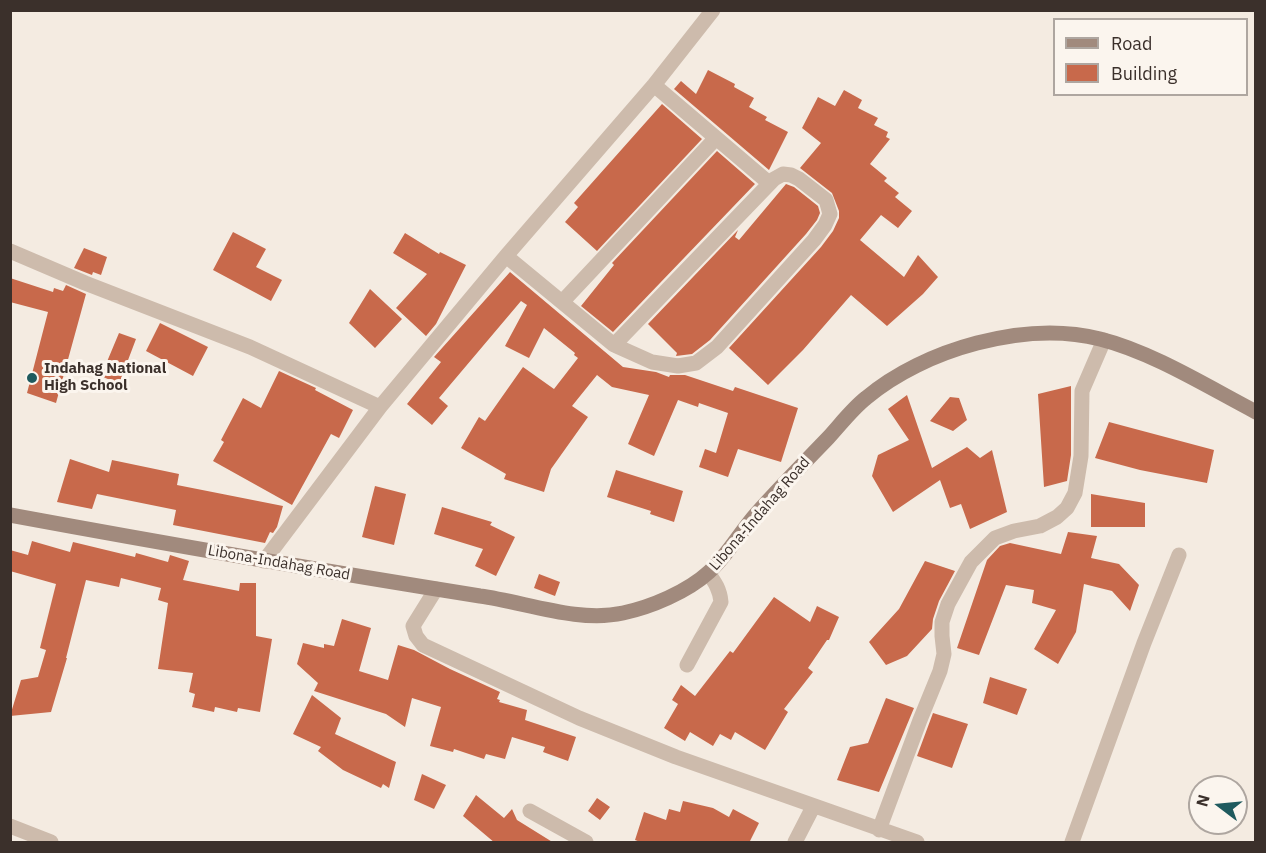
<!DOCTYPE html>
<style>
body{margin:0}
#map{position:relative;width:1266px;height:853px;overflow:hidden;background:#f4ebe1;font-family:"IBM Plex Sans",sans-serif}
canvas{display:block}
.frame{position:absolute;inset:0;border:12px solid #3b302b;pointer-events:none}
.legend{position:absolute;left:1053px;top:18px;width:195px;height:78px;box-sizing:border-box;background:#fbf5ee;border:2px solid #aea6a0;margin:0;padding:8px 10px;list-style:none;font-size:18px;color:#3b302b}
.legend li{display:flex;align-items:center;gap:12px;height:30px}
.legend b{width:30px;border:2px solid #aea6a0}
.north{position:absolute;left:1188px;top:775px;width:60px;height:60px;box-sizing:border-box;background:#fbf5ee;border:2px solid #aea6a0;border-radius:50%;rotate:286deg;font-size:16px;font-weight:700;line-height:24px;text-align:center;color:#3b302b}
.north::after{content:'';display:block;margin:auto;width:21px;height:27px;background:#1f5a5e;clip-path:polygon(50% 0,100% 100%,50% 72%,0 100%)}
</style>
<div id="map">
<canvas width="1266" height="853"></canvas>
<div class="frame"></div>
<ul class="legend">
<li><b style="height:8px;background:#a18a7d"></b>Road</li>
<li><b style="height:16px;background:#c8694b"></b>Building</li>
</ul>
<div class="north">N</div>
</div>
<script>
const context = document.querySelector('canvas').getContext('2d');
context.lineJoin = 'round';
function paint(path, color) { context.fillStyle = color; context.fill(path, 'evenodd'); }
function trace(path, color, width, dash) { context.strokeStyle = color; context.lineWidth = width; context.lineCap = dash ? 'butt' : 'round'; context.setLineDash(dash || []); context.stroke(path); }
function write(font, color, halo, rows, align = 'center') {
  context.font = font + ' "IBM Plex Sans",sans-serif'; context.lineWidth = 6; context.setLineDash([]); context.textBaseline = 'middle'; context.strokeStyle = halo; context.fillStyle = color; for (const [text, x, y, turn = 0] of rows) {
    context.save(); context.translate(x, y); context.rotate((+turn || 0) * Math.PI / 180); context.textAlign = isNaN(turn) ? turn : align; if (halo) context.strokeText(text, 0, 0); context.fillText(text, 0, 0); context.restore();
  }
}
const building = new Path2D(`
 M 708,70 L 735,84 L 734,87 L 754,98 L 749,107 L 767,117 L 765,120 L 788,132 L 769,170 L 674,89 L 681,81 L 696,94 Z
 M 844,90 L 862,100 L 858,108 L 878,118 L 874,125 L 888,132 L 886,137 L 890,139 L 870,164 L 887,178 L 884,181 L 899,193 L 895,197 L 912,211 L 898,228 L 881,215 L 860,240 L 904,277 L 918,255 L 938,277 L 923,294 L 887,326 L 851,295 L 803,350 L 768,385 L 729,348 L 821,247 L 833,231 L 839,218 L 839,211 L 832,193 L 800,168 L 821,143 L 802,128 L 818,97 L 835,106 Z
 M 662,104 L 702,139 L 597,251 L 565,222 L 578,207 L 574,203 Z
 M 717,151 L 755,184 L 613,332 L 581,306 L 614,265 L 612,263 Z
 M 786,184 L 794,187 L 818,206 L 820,213 L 817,220 L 806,234 L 710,340 L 692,354 L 676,356 L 677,353 L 648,324 L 738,230 L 735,237 L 739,240 Z
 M 233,232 L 266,249 L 256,267 L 282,280 L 271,301 L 213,270 Z
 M 405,233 L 439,254 L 440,252 L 466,265 L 436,324 L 426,336 L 396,308 L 427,274 L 393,253 Z
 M 84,248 L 107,257 L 101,275 L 93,272 L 92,275 L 74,268 Z
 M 510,272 L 623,367 L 656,372 L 669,377 L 670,375 L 685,375 L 733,391 L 735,387 L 798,408 L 781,462 L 738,449 L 728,477 L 699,467 L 705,449 L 716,453 L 728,413 L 699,403 L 698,407 L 678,400 L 654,456 L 628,444 L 649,395 L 612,387 L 597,375 L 572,406 L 588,417 L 551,469 L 544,492 L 504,479 L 506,474 L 461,448 L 479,417 L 485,421 L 523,367 L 554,389 L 578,358 L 574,355 L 575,353 L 544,328 L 529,358 L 505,346 L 527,305 L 521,301 L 439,398 L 448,406 L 432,425 L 407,404 L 441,362 L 434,357 Z
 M 10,278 L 53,292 L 54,288 L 63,291 L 66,285 L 86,294 L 56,403 L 27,393 L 48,312 L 10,302 Z
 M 370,289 L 402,319 L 375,348 L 349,323 Z
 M 160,323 L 208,347 L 193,376 L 146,351 Z
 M 119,333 L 136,339 L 119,384 L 101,376 Z
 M 279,371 L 316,388 L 315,390 L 353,410 L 339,438 L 331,434 L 292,505 L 213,461 L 224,442 L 221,440 L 243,398 L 261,408 Z
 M 1071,386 L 1071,455 L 1067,481 L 1044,487 L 1038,394 Z
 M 907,395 L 932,468 L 967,447 L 980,458 L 992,450 L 1007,512 L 970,529 L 961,504 L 950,508 L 940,480 L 893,512 L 872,476 L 878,455 L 909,440 L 888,409 Z
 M 950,397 L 959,398 L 967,420 L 953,431 L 930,421 Z
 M 1109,422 L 1214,450 L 1207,483 L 1140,470 L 1095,458 Z
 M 70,459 L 109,472 L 112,460 L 179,474 L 177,485 L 283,506 L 277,527 L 273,533 L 270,532 L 265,543 L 173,525 L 176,510 L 97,494 L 92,509 L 57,502 Z
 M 616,470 L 683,491 L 674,522 L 650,514 L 651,511 L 607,497 Z
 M 375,486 L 406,494 L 394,545 L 362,537 Z
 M 1091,494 L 1145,503 L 1145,527 L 1091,527 Z
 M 442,507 L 492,522 L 490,525 L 515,537 L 496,576 L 475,566 L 483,549 L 434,534 Z
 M 1068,532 L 1097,536 L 1091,558 L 1119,564 L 1139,585 L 1130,611 L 1112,591 L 1084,584 L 1076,632 L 1058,664 L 1034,649 L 1056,610 L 1032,603 L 1034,590 L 1006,585 L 979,655 L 957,648 L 987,560 L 1000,546 L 1010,543 L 1061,554 Z
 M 32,541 L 70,552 L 73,542 L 135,557 L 136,553 L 168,562 L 170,555 L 189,561 L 183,580 L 239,591 L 240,583 L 256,583 L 256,636 L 272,639 L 260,712 L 238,708 L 237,712 L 215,707 L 214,712 L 192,707 L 195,694 L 189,692 L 193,673 L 158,669 L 168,603 L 158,600 L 161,588 L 121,578 L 119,587 L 86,580 L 66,658 L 67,658 L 51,712 L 10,716 L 21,680 L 38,677 L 46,650 L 40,648 L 56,584 L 10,571 L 10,550 L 28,555 Z
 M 925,561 L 955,571 L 939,601 L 933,619 L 932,629 L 907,656 L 886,665 L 869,642 L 899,609 Z
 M 539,574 L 560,582 L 555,596 L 534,588 Z
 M 774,597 L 810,622 L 817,606 L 839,617 L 829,640 L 827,640 L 808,668 L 813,672 L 784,709 L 788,712 L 765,750 L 735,732 L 731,740 L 720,734 L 713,746 L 690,732 L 685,741 L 664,728 L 678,704 L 672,700 L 681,685 L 695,696 L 730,651 L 733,653 Z
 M 342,619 L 371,628 L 359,671 L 388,680 L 398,645 L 414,650 L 450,669 L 500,692 L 497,699 L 500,700 L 499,702 L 527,710 L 525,720 L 576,737 L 568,761 L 543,752 L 545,747 L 512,737 L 505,759 L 486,754 L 484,759 L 454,749 L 453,752 L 430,746 L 441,707 L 412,698 L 405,727 L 386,714 L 314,691 L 318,683 L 297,664 L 303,643 L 324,648 L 324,644 L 334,646 Z
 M 990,677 L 1027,689 L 1017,715 L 983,703 Z
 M 312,695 L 341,718 L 335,734 L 396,762 L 389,788 L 383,784 L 381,788 L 343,770 L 318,751 L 321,747 L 293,734 Z
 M 886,698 L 914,708 L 879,792 L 837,780 L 850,747 L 868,743 Z
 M 933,713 L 968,724 L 952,768 L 917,756 Z
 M 422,774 L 446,785 L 434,809 L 414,800 Z
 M 476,795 L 504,818 L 512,809 L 517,820 L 554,843 L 495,843 L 463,816 Z
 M 597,798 L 610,807 L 600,820 L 588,811 Z
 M 683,801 L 713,808 L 729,817 L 733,809 L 759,823 L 749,843 L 643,843 L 635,840 L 644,812 L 666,820 L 669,809 L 680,812 Z`);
const street = new Path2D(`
 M 654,85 L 769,183
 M 10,251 L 85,283 L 250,347 L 380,407
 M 506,256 L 614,345 L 774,179 L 783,174 L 791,175 L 799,179 L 826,200 L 830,214 L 825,225 L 814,240 L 717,347 L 696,363 L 678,366 L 652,362 L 614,345
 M 563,301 L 716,138
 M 264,561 L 380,407 L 506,256 L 654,85 L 713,10
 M 436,589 L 413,626 L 416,636 L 423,645 L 579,718 L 676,757 L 917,842
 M 687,665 L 721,602 C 720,590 715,582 708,573
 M 530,811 L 586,842
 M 10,826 L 51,842
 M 879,830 L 920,720 L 940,671 L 944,654 L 942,636 L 942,622 L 948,604 L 971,562 L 995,538 L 1014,531 L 1040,526 L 1057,517 L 1067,508 L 1075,493 L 1081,456 L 1082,391 L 1104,340
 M 795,842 L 813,807
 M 1072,842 L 1144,643 L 1179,555`);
const secondary = new Path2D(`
 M 10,515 C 167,544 323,571 480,596 C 525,602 578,623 623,613 C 651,607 687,592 709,572 C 728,555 740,532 757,513 C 780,487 804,463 828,438 C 840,425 852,409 866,398 C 924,349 1026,320 1100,339 C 1152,352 1208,387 1256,412`);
const markers = [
 [32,378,6,"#1f5a5e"]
];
const poiNames = [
 ["Indahag National",44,369],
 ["High School",44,386]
];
const streetNames = [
 ["Libona-Indahag Road",760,514,-49],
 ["Libona-Indahag Road",279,563,10]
];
paint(building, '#c8694b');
trace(street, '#cdbbac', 15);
trace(secondary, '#a18a7d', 15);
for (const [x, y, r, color] of markers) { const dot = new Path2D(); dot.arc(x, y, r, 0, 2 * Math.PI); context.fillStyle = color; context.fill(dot); trace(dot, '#fbf5ee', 2); }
write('bold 15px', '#3b302b', '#fbf5ee', poiNames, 'left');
write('15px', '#3b302b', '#fbf5ee', streetNames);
</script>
